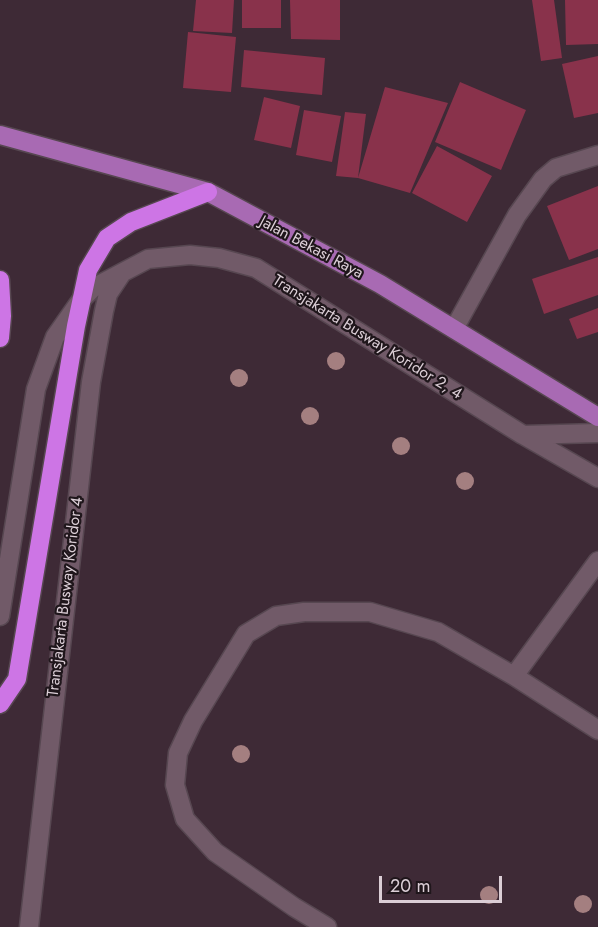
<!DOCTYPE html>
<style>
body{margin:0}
#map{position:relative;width:598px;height:927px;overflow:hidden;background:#3e2a36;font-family:Jost,sans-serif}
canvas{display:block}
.scale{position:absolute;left:379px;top:876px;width:123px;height:27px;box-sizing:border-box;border:3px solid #dbced6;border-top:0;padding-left:8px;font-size:18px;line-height:21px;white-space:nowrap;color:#dbced6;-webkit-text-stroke:4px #1f161b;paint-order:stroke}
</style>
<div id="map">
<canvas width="598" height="927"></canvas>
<div class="scale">20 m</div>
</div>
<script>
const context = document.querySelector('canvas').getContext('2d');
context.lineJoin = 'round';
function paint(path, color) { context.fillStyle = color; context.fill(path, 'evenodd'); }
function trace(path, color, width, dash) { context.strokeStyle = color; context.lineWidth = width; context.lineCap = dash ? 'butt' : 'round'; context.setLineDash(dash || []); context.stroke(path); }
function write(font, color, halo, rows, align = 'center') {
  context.font = font + ' Jost,sans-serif'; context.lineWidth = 4.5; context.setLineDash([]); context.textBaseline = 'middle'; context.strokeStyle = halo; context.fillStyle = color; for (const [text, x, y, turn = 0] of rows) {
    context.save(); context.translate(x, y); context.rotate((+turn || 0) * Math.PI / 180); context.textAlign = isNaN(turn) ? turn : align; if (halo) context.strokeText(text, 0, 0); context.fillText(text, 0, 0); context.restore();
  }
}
const building = new Path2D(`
 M 196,0 L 234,0 L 232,33 L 193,31 Z
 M 242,0 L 281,0 L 281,28 L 242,28 Z
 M 290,0 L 340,0 L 340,40 L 291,39 Z
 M 532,0 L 554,0 L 562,58 L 541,61 Z
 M 565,0 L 598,0 L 598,44 L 566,45 Z
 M 188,32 L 236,37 L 231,92 L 183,88 Z
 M 244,50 L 325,58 L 322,95 L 241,87 Z
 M 598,56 L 598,113 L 574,118 L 562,64 Z
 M 460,82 L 526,110 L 501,170 L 435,142 Z
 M 385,87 L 448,103 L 410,193 L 358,178 Z
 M 264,97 L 300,106 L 291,148 L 254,140 Z
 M 304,110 L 341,116 L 332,162 L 296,155 Z
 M 345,112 L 366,114 L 358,178 L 336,176 Z
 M 437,146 L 492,176 L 467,222 L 412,193 Z
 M 598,186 L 598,249 L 569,260 L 547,206 Z
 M 598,257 L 598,295 L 544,314 L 532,279 Z
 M 598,308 L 598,332 L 577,339 L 569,319 Z`);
const minor = new Path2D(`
 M 454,329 L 517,215 L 543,179 L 556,168 L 598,155
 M 524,435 L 598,433
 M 0,616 L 36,389 L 55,337 L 81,300 L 93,288 L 148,259 L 190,255 L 219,258 L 256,268 L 523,435 L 598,478
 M 514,676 L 598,730
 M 29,927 L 91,382 L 104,311 L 108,294 L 122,273
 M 327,927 L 294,907 L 215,852 L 185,819 L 175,785 L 178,753 L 193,721 L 246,634 L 276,616 L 304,612 L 370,612 L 438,632 L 514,676 L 598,561`);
const major = new Path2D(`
 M 0,135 L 208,192 L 380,284 L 598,417`);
const highway = new Path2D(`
 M 0,280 L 2,316 L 0,338
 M 0,704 L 17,679 L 76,326 L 88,270 L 107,238 L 131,222 L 208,192`);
const trees = [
 [336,361],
 [239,378],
 [310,416],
 [401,446],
 [465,481],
 [241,754],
 [489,895],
 [583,904]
];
const streetNames = [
 ["Jalan Bekasi Raya",311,248,28],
 ["Transjakarta Busway Koridor 2, 4",367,338,32],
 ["Transjakarta Busway Koridor 4",66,597,-83]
];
paint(building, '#89324b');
trace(minor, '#574751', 21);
trace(major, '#574751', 21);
trace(highway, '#574751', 21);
trace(minor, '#715a68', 18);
trace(major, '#a86ab3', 18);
trace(highway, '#cd75e5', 18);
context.fillStyle = '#a47f80';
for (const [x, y] of trees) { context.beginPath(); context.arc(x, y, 9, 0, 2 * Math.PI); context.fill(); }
write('16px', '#dbced6', '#1f161b', streetNames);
</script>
